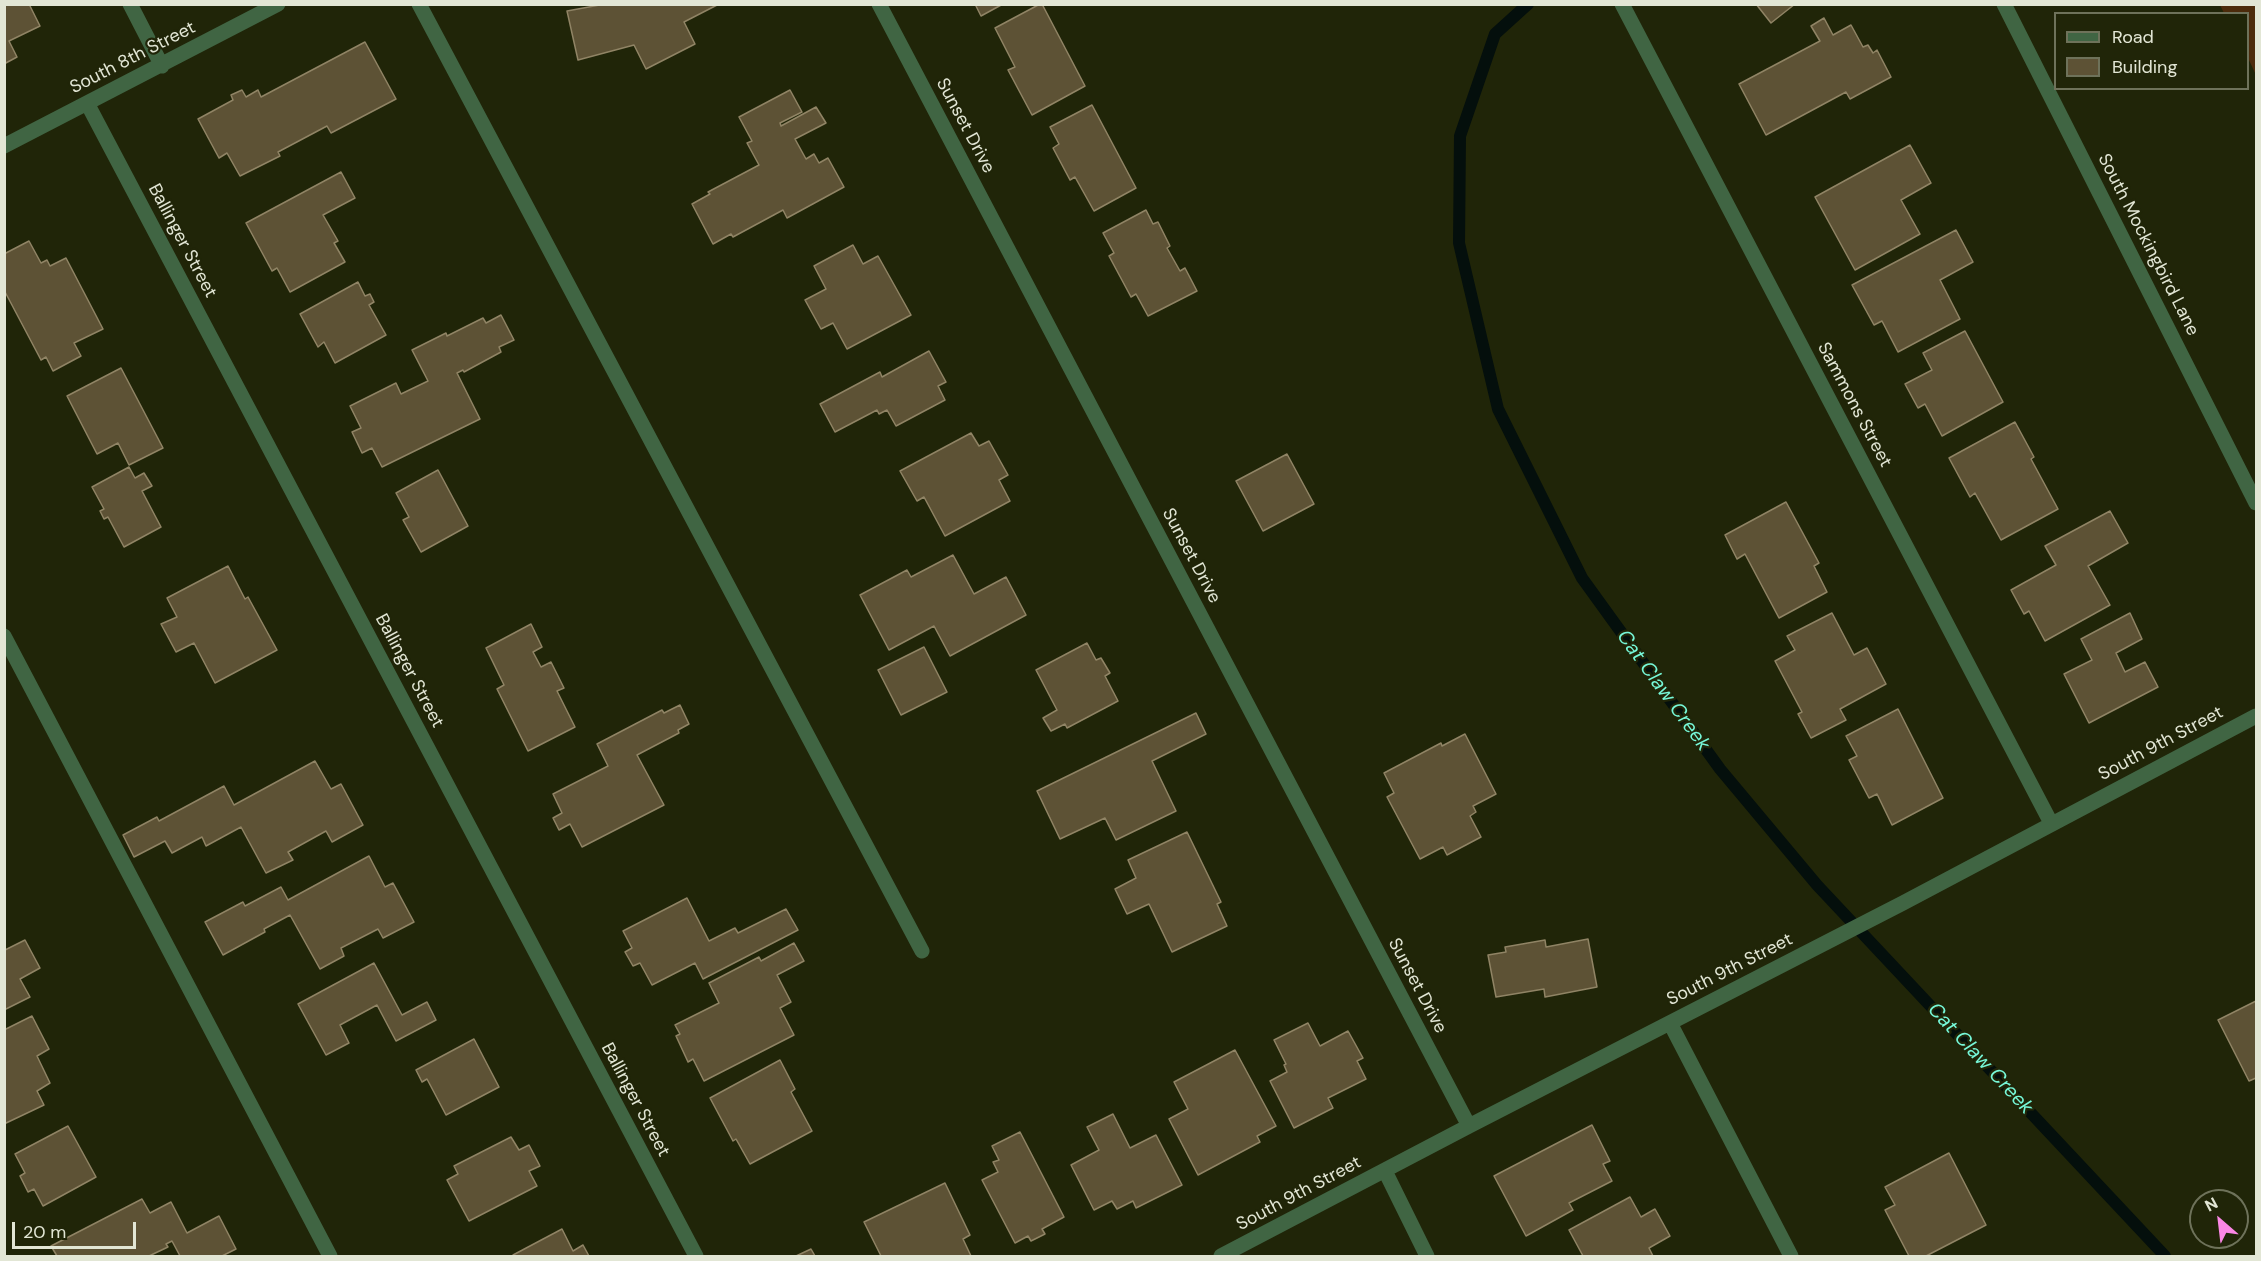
<!DOCTYPE html>
<style>
body{margin:0}
#map{position:relative;width:2261px;height:1261px;overflow:hidden;background:#202508;font-family:"DM Sans",sans-serif}
canvas{display:block}
.frame{position:absolute;inset:0;border:6px solid #e2e6d5;pointer-events:none}
.legend{position:absolute;left:2054px;top:12px;width:195px;height:78px;box-sizing:border-box;background:#202508;border:2px solid #6e725a;margin:0;padding:8px 10px;list-style:none;font-size:18px;color:#e2e6d5}
.legend li{display:flex;align-items:center;gap:12px;height:30px}
.legend b{width:30px;border:2px solid #6e725a}
.north{position:absolute;left:2189px;top:1189px;width:60px;height:60px;box-sizing:border-box;background:#202508;border:2px solid #6e725a;border-radius:50%;rotate:332deg;font-size:16px;font-weight:700;line-height:24px;text-align:center;color:#e2e6d5}
.north::after{content:'';display:block;margin:auto;width:21px;height:27px;background:#fb87e5;clip-path:polygon(50% 0,100% 100%,50% 72%,0 100%)}
.scale{position:absolute;left:12px;top:1222px;width:124px;height:27px;box-sizing:border-box;border:3px solid #e2e6d5;border-top:0;padding-left:8px;font-size:18px;line-height:21px;white-space:nowrap;color:#e2e6d5;-webkit-text-stroke:4px #202508;paint-order:stroke}
</style>
<div id="map">
<canvas width="2261" height="1261"></canvas>
<div class="frame"></div>
<ul class="legend">
<li><b style="height:8px;background:#406543"></b>Road</li>
<li><b style="height:16px;background:#5d5235"></b>Building</li>
</ul>
<div class="north">N</div>
<div class="scale">20 m</div>
</div>
<script>
const context = document.querySelector('canvas').getContext('2d');
context.lineJoin = 'round';
function paint(path, color) { context.fillStyle = color; context.fill(path, 'evenodd'); }
function trace(path, color, width, dash) { context.strokeStyle = color; context.lineWidth = width; context.lineCap = dash ? 'butt' : 'round'; context.setLineDash(dash || []); context.stroke(path); }
function write(font, color, halo, rows, align = 'center') {
  context.font = font + ' "DM Sans",sans-serif'; context.lineWidth = 4.5; context.setLineDash([]); context.textBaseline = 'middle'; context.strokeStyle = halo; context.fillStyle = color; for (const [text, x, y, turn = 0] of rows) {
    context.save(); context.translate(x, y); context.rotate((+turn || 0) * Math.PI / 180); context.textAlign = isNaN(turn) ? turn : align; if (halo) context.strokeText(text, 0, 0); context.fillText(text, 0, 0); context.restore();
  }
}
const green = new Path2D(`
 M 2220,5 L 2256,5 L 2256,75 L 2248,58 L 2248,14 L 2224,13 Z`);
const stream = new Path2D(`
 M 1528,4 L 1495,34 L 1460,136 L 1459,243 L 1498,409 L 1582,578 L 1720,769 L 1817,885 L 2165,1256`);
const building = new Path2D(`
 M 4,4 L 29,4 L 40,26 L 9,41 L 17,57 L 4,64 Z
 M 719,4 L 684,22 L 695,44 L 646,69 L 634,45 L 578,60 L 567,11 L 605,4 Z
 M 975,4 L 1003,4 L 981,16 Z
 M 1040,4 L 1042,4 L 1085,86 L 1032,115 L 1008,70 L 1015,67 L 995,28 Z
 M 1756,4 L 1795,4 L 1771,23 Z
 M 1824,18 L 1833,35 L 1851,25 L 1863,47 L 1868,45 L 1873,53 L 1877,50 L 1891,77 L 1850,99 L 1846,92 L 1766,135 L 1739,84 L 1820,41 L 1811,26 Z
 M 365,42 L 396,99 L 331,133 L 327,126 L 278,152 L 280,156 L 240,176 L 227,153 L 219,158 L 198,119 L 233,100 L 231,95 L 242,90 L 246,97 L 258,90 L 261,97 Z
 M 790,90 L 802,112 L 780,123 L 781,126 L 816,107 L 826,123 L 795,139 L 806,159 L 814,154 L 819,163 L 828,158 L 844,187 L 787,218 L 783,210 L 733,237 L 731,234 L 713,244 L 692,204 L 710,194 L 708,192 L 759,165 L 747,143 L 752,141 L 739,117 Z
 M 1092,105 L 1136,188 L 1094,211 L 1075,177 L 1070,180 L 1053,148 L 1059,144 L 1050,127 Z
 M 1910,145 L 1931,183 L 1901,200 L 1920,234 L 1855,270 L 1815,197 Z
 M 341,172 L 355,198 L 323,215 L 338,241 L 334,243 L 345,262 L 290,292 L 277,268 L 272,271 L 246,223 Z
 M 1146,210 L 1153,224 L 1158,222 L 1170,246 L 1167,248 L 1180,271 L 1185,268 L 1197,291 L 1148,316 L 1136,294 L 1131,297 L 1109,256 L 1114,253 L 1103,233 Z
 M 1956,230 L 1973,262 L 1940,280 L 1960,319 L 1898,352 L 1882,321 L 1874,325 L 1852,285 Z
 M 29,241 L 41,263 L 47,260 L 50,266 L 66,258 L 103,329 L 74,343 L 81,356 L 53,371 L 46,357 L 41,360 L 4,290 L 4,254 Z
 M 853,245 L 863,264 L 878,256 L 911,315 L 847,349 L 833,323 L 821,329 L 805,300 L 826,289 L 814,266 Z
 M 358,282 L 365,296 L 370,294 L 374,302 L 369,305 L 386,335 L 335,363 L 324,342 L 318,347 L 300,314 Z
 M 501,315 L 514,340 L 499,347 L 501,352 L 464,372 L 463,370 L 457,373 L 480,419 L 382,467 L 372,448 L 362,453 L 352,432 L 361,428 L 350,406 L 396,383 L 401,394 L 428,381 L 412,350 L 446,333 L 447,336 L 483,318 L 486,323 Z
 M 1965,331 L 2003,402 L 1942,436 L 1925,404 L 1918,408 L 1905,384 L 1932,370 L 1923,353 Z
 M 929,351 L 946,382 L 938,386 L 945,400 L 896,426 L 887,410 L 879,414 L 877,410 L 835,432 L 820,404 L 880,372 L 882,377 Z
 M 121,368 L 163,448 L 129,465 L 118,443 L 97,454 L 67,396 Z
 M 2015,422 L 2034,457 L 2031,459 L 2058,509 L 2001,540 L 1975,493 L 1970,497 L 1949,458 Z
 M 971,433 L 979,446 L 989,441 L 1008,475 L 999,480 L 1010,501 L 945,536 L 924,497 L 917,501 L 900,471 Z
 M 1287,454 L 1314,504 L 1263,531 L 1236,481 Z
 M 129,467 L 135,478 L 144,473 L 152,486 L 142,491 L 161,527 L 124,547 L 108,517 L 104,519 L 100,511 L 104,509 L 92,487 Z
 M 438,470 L 468,526 L 421,552 L 403,520 L 409,517 L 396,493 Z
 M 1786,502 L 1819,563 L 1814,566 L 1827,592 L 1779,618 L 1745,554 L 1737,559 L 1725,535 Z
 M 2110,511 L 2128,543 L 2088,566 L 2110,605 L 2045,641 L 2029,611 L 2024,614 L 2011,590 L 2056,565 L 2045,546 Z
 M 953,555 L 974,594 L 1006,577 L 1026,615 L 950,656 L 934,626 L 889,650 L 860,595 L 907,570 L 911,577 Z
 M 228,566 L 245,599 L 248,597 L 277,650 L 215,683 L 194,643 L 176,652 L 161,624 L 177,617 L 167,598 Z
 M 1832,613 L 1854,655 L 1867,648 L 1886,684 L 1840,709 L 1846,720 L 1811,738 L 1798,714 L 1802,712 L 1775,661 L 1795,650 L 1787,636 Z
 M 2130,613 L 2142,639 L 2116,653 L 2125,672 L 2145,662 L 2158,687 L 2089,723 L 2064,674 L 2092,660 L 2081,639 Z
 M 531,624 L 542,647 L 533,652 L 541,667 L 551,662 L 564,688 L 557,691 L 575,727 L 528,751 L 497,689 L 504,685 L 486,648 Z
 M 1087,643 L 1096,660 L 1101,658 L 1110,673 L 1105,676 L 1118,701 L 1067,728 L 1065,724 L 1051,731 L 1043,718 L 1057,710 L 1036,670 Z
 M 924,647 L 947,692 L 901,715 L 878,670 Z
 M 680,705 L 689,724 L 678,730 L 679,733 L 637,755 L 664,805 L 582,847 L 570,824 L 559,830 L 553,818 L 562,813 L 553,794 L 608,766 L 597,744 L 662,710 L 664,713 Z
 M 1898,709 L 1943,798 L 1892,825 L 1877,794 L 1869,798 L 1849,760 L 1857,756 L 1846,736 Z
 M 1196,713 L 1206,734 L 1152,761 L 1176,811 L 1116,840 L 1105,818 L 1060,839 L 1037,791 Z
 M 1465,734 L 1496,794 L 1473,806 L 1476,812 L 1470,816 L 1481,837 L 1447,855 L 1443,847 L 1420,859 L 1387,797 L 1394,793 L 1384,773 L 1441,743 L 1442,746 Z
 M 315,761 L 331,789 L 341,784 L 363,825 L 332,842 L 326,831 L 288,852 L 293,860 L 266,873 L 241,827 L 206,846 L 202,837 L 172,853 L 165,841 L 134,857 L 123,835 L 157,817 L 159,821 L 224,786 L 234,805 Z
 M 1187,832 L 1221,902 L 1217,904 L 1227,926 L 1172,952 L 1149,904 L 1127,914 L 1115,889 L 1136,878 L 1128,860 Z
 M 369,856 L 385,887 L 393,883 L 414,922 L 383,938 L 378,929 L 341,948 L 344,956 L 320,969 L 290,915 L 264,929 L 265,932 L 223,955 L 205,922 L 243,902 L 245,906 L 281,887 L 288,900 Z
 M 687,898 L 709,941 L 735,928 L 738,933 L 786,909 L 798,930 L 703,979 L 695,963 L 652,985 L 640,963 L 633,966 L 625,952 L 632,948 L 623,931 Z
 M 1588,939 L 1597,987 L 1545,997 L 1544,989 L 1496,997 L 1488,955 L 1506,952 L 1505,947 L 1545,940 L 1546,947 Z
 M 25,940 L 40,968 L 20,979 L 30,997 L 4,1010 L 4,948 L 5,950 Z
 M 794,943 L 804,961 L 777,975 L 791,1002 L 780,1008 L 794,1035 L 704,1081 L 693,1059 L 688,1062 L 676,1036 L 680,1034 L 675,1025 L 719,1003 L 709,983 L 759,957 L 761,961 Z
 M 374,963 L 402,1015 L 427,1002 L 436,1020 L 396,1041 L 377,1005 L 340,1025 L 349,1043 L 326,1055 L 298,1004 Z
 M 2256,1001 L 2256,1078 L 2249,1081 L 2218,1020 Z
 M 32,1016 L 49,1049 L 37,1056 L 50,1083 L 37,1091 L 44,1105 L 4,1124 L 4,1030 Z
 M 1308,1023 L 1320,1046 L 1348,1031 L 1363,1058 L 1357,1061 L 1366,1079 L 1328,1098 L 1333,1108 L 1294,1128 L 1270,1081 L 1287,1072 L 1284,1065 L 1286,1064 L 1274,1040 Z
 M 474,1039 L 499,1087 L 446,1115 L 427,1079 L 422,1082 L 416,1070 Z
 M 1235,1050 L 1276,1126 L 1257,1136 L 1260,1142 L 1198,1175 L 1169,1119 L 1188,1109 L 1174,1082 Z
 M 780,1060 L 795,1089 L 791,1092 L 812,1131 L 750,1164 L 736,1139 L 733,1141 L 710,1098 Z
 M 1113,1114 L 1130,1148 L 1156,1135 L 1182,1185 L 1136,1208 L 1133,1201 L 1117,1209 L 1112,1201 L 1094,1210 L 1071,1165 L 1099,1150 L 1087,1127 Z
 M 1592,1125 L 1610,1161 L 1603,1164 L 1612,1181 L 1569,1203 L 1573,1210 L 1526,1236 L 1494,1176 Z
 M 68,1126 L 96,1177 L 43,1206 L 34,1189 L 28,1192 L 20,1176 L 25,1173 L 15,1154 Z
 M 1020,1132 L 1064,1217 L 1042,1229 L 1045,1234 L 1031,1241 L 1028,1236 L 1015,1243 L 982,1180 L 998,1172 L 993,1162 L 999,1160 L 992,1146 Z
 M 511,1137 L 519,1150 L 529,1145 L 540,1166 L 529,1171 L 537,1186 L 469,1221 L 447,1180 L 458,1174 L 454,1166 Z
 M 1949,1153 L 1986,1225 L 1926,1256 L 1909,1256 L 1885,1210 L 1895,1205 L 1885,1187 Z
 M 945,1183 L 970,1235 L 963,1239 L 971,1256 L 881,1256 L 864,1222 Z
 M 1630,1197 L 1641,1217 L 1655,1209 L 1670,1236 L 1649,1248 L 1653,1256 L 1583,1256 L 1569,1230 Z
 M 142,1199 L 150,1213 L 171,1202 L 187,1233 L 219,1216 L 236,1249 L 222,1256 L 180,1256 L 172,1241 L 166,1244 L 168,1247 L 149,1256 L 57,1256 L 51,1246 Z
 M 562,1229 L 573,1251 L 583,1245 L 589,1256 L 514,1256 L 513,1255 Z
 M 811,1249 L 815,1256 L 796,1256 Z`);
const minor = new Path2D(`
 M 130,4 L 162,66
 M 419,4 L 922,951
 M 879,4 L 1469,1126
 M 1622,4 L 2051,823
 M 2004,4 L 2256,503
 M 87,103 L 696,1256
 M 4,146 L 278,4
 M 4,636 L 330,1256
 M 1670,1023 L 1791,1256
 M 1385,1171 L 1427,1256
 M 1221,1256 L 1469,1126 L 1903,903 L 2256,716`);
const streetNames = [
 ["South 8th Street",133,58,-27],
 ["Sunset Drive",965,126,62],
 ["Ballinger Street",182,241,62],
 ["South Mockingbird Lane",2148,245,63],
 ["Sammons Street",1854,405,62],
 ["Sunset Drive",1191,556,62],
 ["Ballinger Street",409,671,62],
 ["South 9th Street",2161,744,-28],
 ["South 9th Street",1730,970,-27],
 ["Sunset Drive",1417,986,62],
 ["Ballinger Street",635,1100,62],
 ["South 9th Street",1299,1194,-28]
];
const waterNames = [
 ["Cat Claw Creek",1663,691,54],
 ["Cat Claw Creek",1980,1059,47]
];
paint(green, '#4c2b0b');
trace(stream, '#040f0c', 12);
paint(building, '#5d5235');
trace(building, '#908465', 1.5);
trace(minor, '#406543', 15);
write('18px', '#e2e6d5', '#202508', streetNames);
write('italic 20px', '#76f7d8', '#202508', waterNames);
</script>
